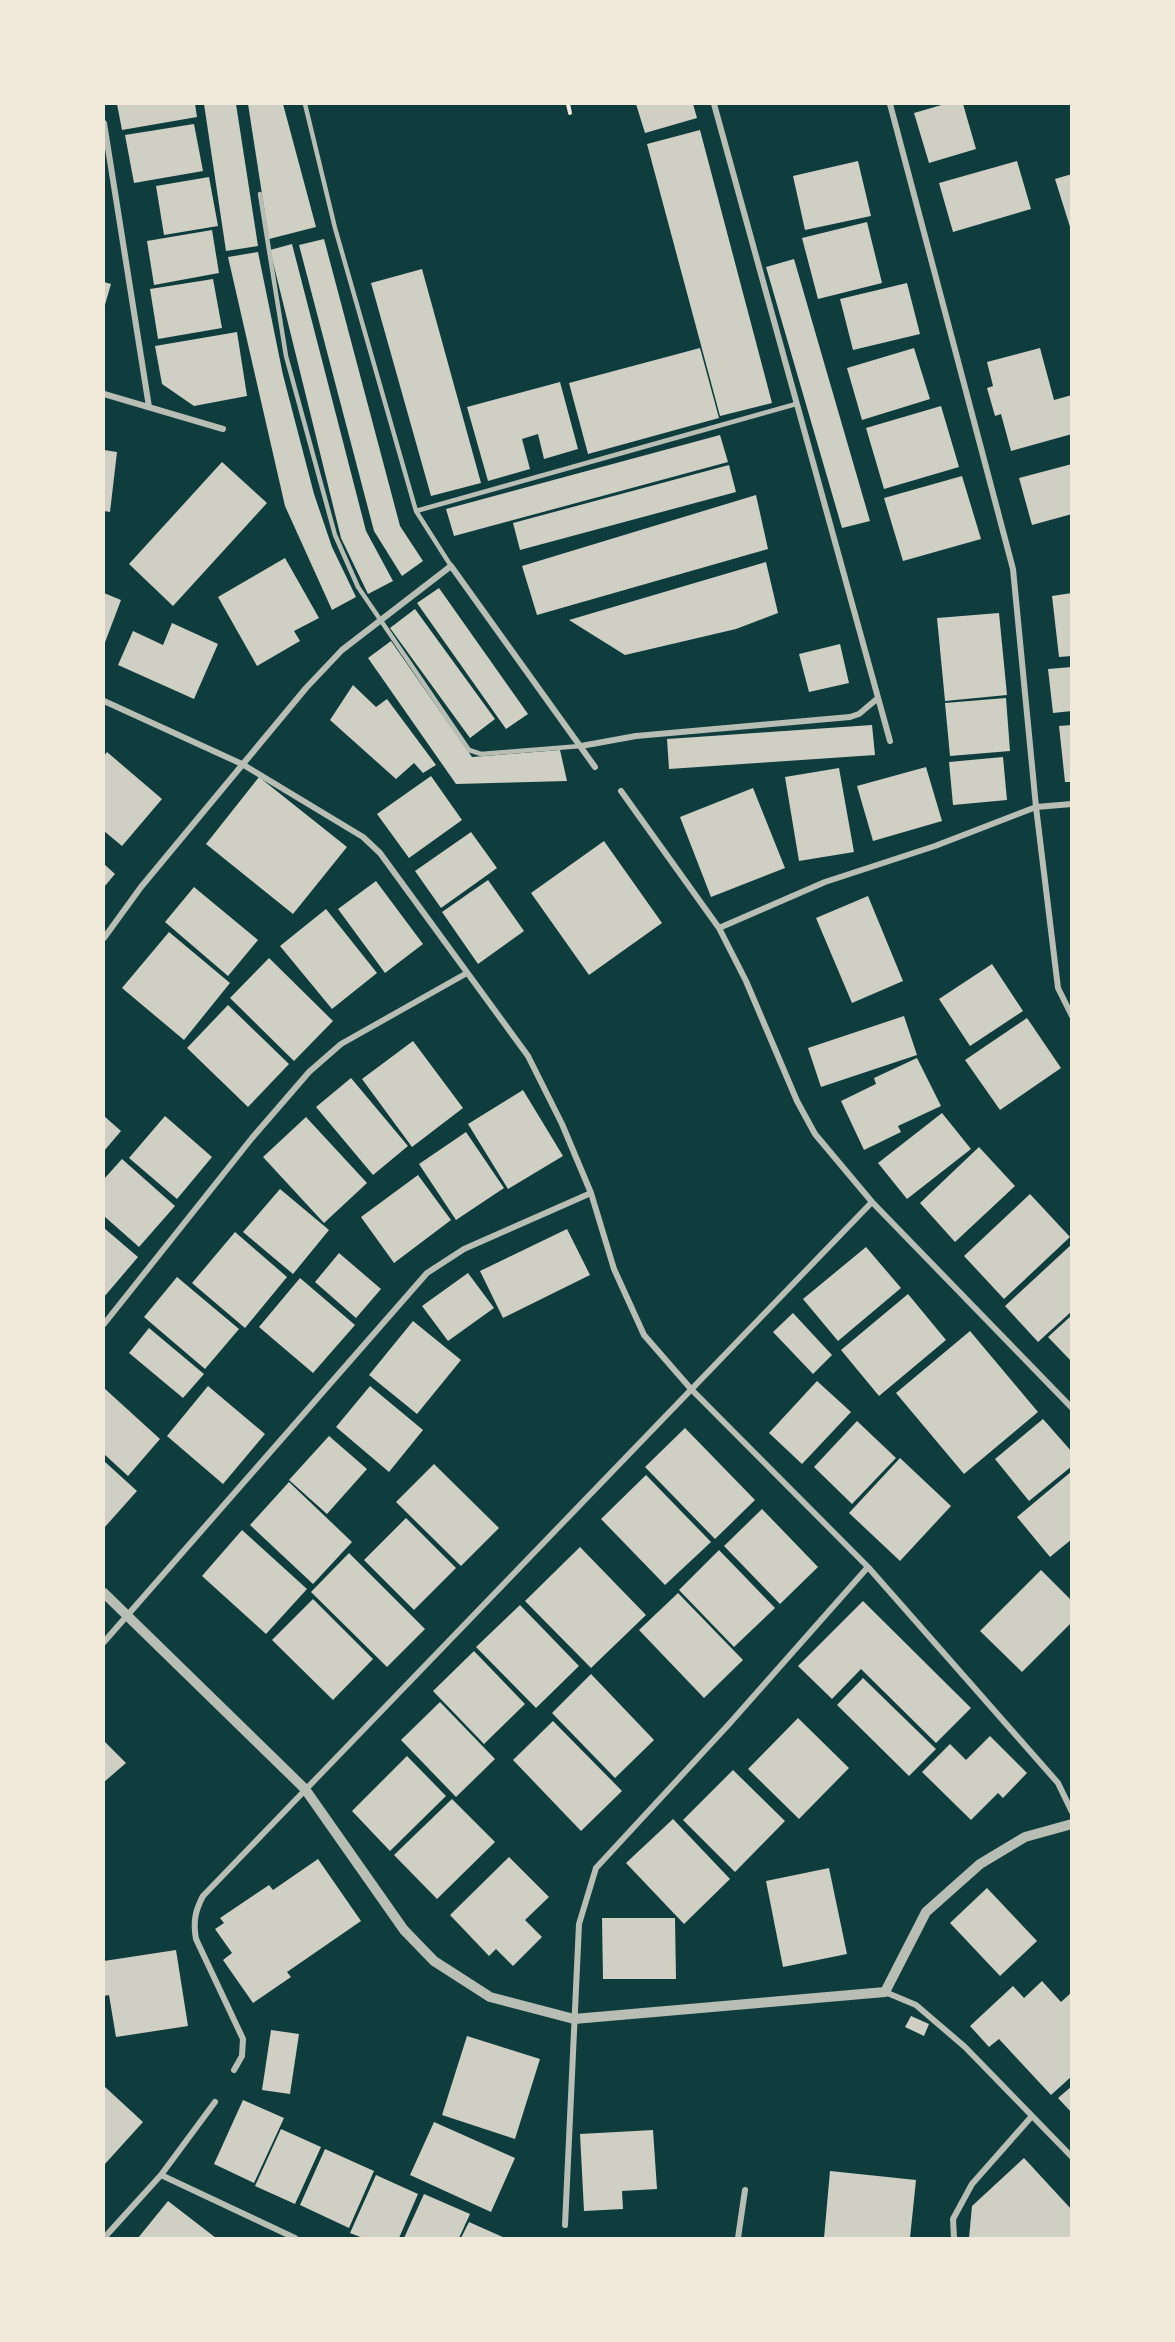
<!DOCTYPE html>
<style>
body{margin:0}
#map{position:relative;width:1175px;height:2342px;overflow:hidden;background:#0f3d3e;font-family:"Roboto Condensed",sans-serif}
canvas{display:block}
.frame{position:absolute;inset:0;border:105px solid #f1e9da;pointer-events:none}
</style>
<div id="map">
<canvas width="1175" height="2342"></canvas>
<div class="frame"></div>
</div>
<script>
const context = document.querySelector('canvas').getContext('2d');
context.lineJoin = 'round';
function paint(path, color) { context.fillStyle = color; context.fill(path, 'evenodd'); }
function trace(path, color, width, dash) { context.strokeStyle = color; context.lineWidth = width; context.lineCap = dash ? 'butt' : 'round'; context.setLineDash(dash || []); context.stroke(path); }
const building = new Path2D(`
 M 117,104 L 195,104 L 197,117 L 122,130 Z
 M 204,104 L 236,104 L 258,246 L 226,251 Z
 M 248,104 L 283,104 L 316,227 L 269,239 Z
 M 636,104 L 693,104 L 697,118 L 645,133 Z
 M 945,104 L 963,104 L 976,149 L 929,163 L 914,113 Z
 M 194,124 L 203,171 L 134,183 L 125,135 Z
 M 700,130 L 772,403 L 720,416 L 647,144 Z
 M 858,161 L 871,216 L 805,230 L 793,176 Z
 M 1017,161 L 1031,209 L 953,232 L 939,183 Z
 M 1072,174 L 1072,230 L 1071,230 L 1055,179 Z
 M 209,177 L 218,226 L 164,235 L 156,186 Z
 M 867,222 L 882,283 L 818,299 L 802,238 Z
 M 212,230 L 219,273 L 154,285 L 147,241 Z
 M 324,239 L 400,526 L 423,561 L 402,576 L 374,531 L 299,245 Z
 M 292,244 L 366,531 L 393,581 L 368,594 L 341,538 L 270,250 Z
 M 258,252 L 283,375 L 314,494 L 332,547 L 356,597 L 332,610 L 285,506 L 228,257 Z
 M 794,259 L 870,521 L 842,528 L 766,267 Z
 M 422,269 L 481,483 L 431,496 L 371,283 Z
 M 213,279 L 222,328 L 158,339 L 150,289 Z
 M 104,282 L 111,284 L 104,308 Z
 M 907,283 L 920,334 L 853,350 L 840,299 Z
 M 237,332 L 247,396 L 194,406 L 162,384 L 155,346 Z
 M 700,348 L 719,418 L 588,454 L 569,383 Z
 M 914,348 L 930,399 L 862,420 L 847,368 Z
 M 1040,348 L 1054,400 L 1072,395 L 1072,434 L 1011,451 L 1001,414 L 995,416 L 987,388 L 993,386 L 987,362 Z
 M 560,382 L 578,449 L 544,459 L 538,434 L 522,439 L 530,469 L 488,481 L 467,407 Z
 M 941,406 L 959,467 L 884,489 L 866,428 Z
 M 720,435 L 728,462 L 454,536 L 446,509 Z
 M 104,450 L 117,452 L 110,512 L 104,511 Z
 M 222,462 L 267,503 L 173,606 L 129,564 Z
 M 1072,464 L 1072,514 L 1032,525 L 1019,478 Z
 M 729,465 L 736,492 L 520,550 L 513,523 Z
 M 962,476 L 981,539 L 903,561 L 884,498 Z
 M 756,495 L 768,549 L 537,615 L 522,566 Z
 M 285,558 L 319,618 L 294,631 L 300,641 L 257,666 L 218,597 Z
 M 766,562 L 778,613 L 736,629 L 625,655 L 569,620 Z
 M 439,588 L 528,714 L 506,729 L 417,603 Z
 M 104,593 L 121,600 L 104,645 Z
 M 1072,593 L 1072,656 L 1059,657 L 1052,596 Z
 M 415,609 L 495,719 L 470,738 L 390,628 Z
 M 999,613 L 1007,695 L 945,701 L 937,618 Z
 M 172,623 L 218,644 L 194,699 L 118,665 L 133,631 L 163,645 Z
 M 391,641 L 472,757 L 560,750 L 567,781 L 456,784 L 368,658 Z
 M 840,644 L 849,683 L 809,692 L 799,654 Z
 M 1072,667 L 1072,711 L 1053,713 L 1048,669 Z
 M 353,685 L 376,707 L 387,699 L 436,765 L 423,773 L 414,763 L 396,779 L 330,720 Z
 M 1006,698 L 1010,751 L 950,756 L 945,703 Z
 M 872,725 L 875,755 L 669,769 L 667,739 Z
 M 1072,725 L 1072,782 L 1065,782 L 1059,726 Z
 M 107,752 L 162,799 L 122,846 L 104,831 L 104,756 Z
 M 1003,757 L 1007,800 L 953,805 L 949,762 Z
 M 926,767 L 942,821 L 873,841 L 857,786 Z
 M 839,768 L 854,852 L 799,861 L 785,777 Z
 M 431,776 L 462,820 L 409,858 L 377,814 Z
 M 259,777 L 347,847 L 293,914 L 206,844 Z
 M 753,788 L 785,868 L 711,897 L 680,817 Z
 M 471,832 L 497,868 L 441,908 L 415,871 Z
 M 604,841 L 662,923 L 589,975 L 531,893 Z
 M 104,864 L 115,874 L 104,887 Z
 M 488,880 L 524,931 L 478,964 L 442,912 Z
 M 376,881 L 423,944 L 385,973 L 338,909 Z
 M 194,887 L 258,940 L 228,976 L 165,922 Z
 M 868,896 L 903,981 L 852,1003 L 816,918 Z
 M 326,909 L 377,973 L 332,1009 L 280,946 Z
 M 169,932 L 230,983 L 184,1040 L 122,988 Z
 M 269,958 L 333,1021 L 294,1061 L 230,998 Z
 M 992,964 L 1023,1011 L 970,1046 L 939,999 Z
 M 228,1005 L 289,1064 L 248,1107 L 187,1048 Z
 M 904,1016 L 917,1055 L 821,1087 L 808,1048 Z
 M 1027,1018 L 1061,1068 L 1000,1110 L 965,1060 Z
 M 413,1041 L 463,1108 L 412,1147 L 362,1079 Z
 M 917,1058 L 941,1106 L 898,1126 L 901,1132 L 864,1150 L 841,1101 L 876,1084 L 874,1078 Z
 M 351,1078 L 408,1146 L 373,1175 L 316,1107 Z
 M 523,1090 L 563,1156 L 508,1189 L 468,1124 Z
 M 942,1113 L 971,1149 L 907,1199 L 878,1163 Z
 M 104,1116 L 121,1131 L 104,1151 Z
 M 165,1116 L 212,1157 L 177,1199 L 129,1158 Z
 M 306,1117 L 367,1183 L 324,1223 L 263,1157 Z
 M 466,1132 L 504,1188 L 456,1220 L 419,1164 Z
 M 979,1147 L 1015,1186 L 955,1242 L 920,1203 Z
 M 122,1159 L 175,1206 L 139,1247 L 104,1216 L 104,1179 Z
 M 418,1175 L 451,1220 L 394,1263 L 361,1217 Z
 M 280,1189 L 329,1230 L 293,1274 L 243,1232 Z
 M 1030,1194 L 1070,1237 L 1004,1299 L 964,1256 Z
 M 104,1228 L 138,1257 L 104,1297 Z
 M 567,1229 L 590,1275 L 503,1318 L 480,1271 Z
 M 235,1232 L 287,1277 L 245,1328 L 192,1283 Z
 M 1072,1244 L 1072,1311 L 1038,1342 L 1005,1306 Z
 M 866,1247 L 901,1288 L 838,1341 L 803,1299 Z
 M 339,1253 L 381,1289 L 356,1318 L 315,1282 Z
 M 468,1273 L 494,1308 L 448,1341 L 422,1306 Z
 M 177,1277 L 239,1329 L 205,1369 L 144,1317 Z
 M 300,1278 L 355,1325 L 313,1373 L 259,1327 Z
 M 908,1294 L 946,1340 L 879,1396 L 841,1350 Z
 M 793,1313 L 832,1355 L 813,1374 L 773,1332 Z
 M 1072,1315 L 1072,1362 L 1048,1337 Z
 M 413,1321 L 461,1360 L 417,1414 L 369,1375 Z
 M 149,1328 L 204,1374 L 183,1398 L 129,1353 Z
 M 970,1331 L 1038,1412 L 964,1474 L 896,1393 Z
 M 817,1381 L 851,1412 L 802,1464 L 769,1433 Z
 M 208,1386 L 265,1434 L 223,1484 L 167,1436 Z
 M 370,1386 L 423,1430 L 389,1472 L 336,1427 Z
 M 104,1388 L 160,1439 L 128,1476 L 104,1454 Z
 M 1043,1419 L 1072,1452 L 1072,1466 L 1029,1501 L 995,1459 Z
 M 857,1421 L 896,1458 L 852,1504 L 814,1467 Z
 M 685,1428 L 755,1500 L 715,1539 L 645,1467 Z
 M 329,1436 L 367,1469 L 327,1514 L 289,1480 Z
 M 900,1458 L 951,1506 L 900,1561 L 849,1513 Z
 M 104,1461 L 137,1491 L 104,1528 Z
 M 434,1464 L 499,1528 L 461,1566 L 396,1502 Z
 M 1072,1471 L 1072,1539 L 1050,1557 L 1017,1517 Z
 M 646,1475 L 711,1542 L 665,1585 L 601,1519 Z
 M 289,1482 L 352,1542 L 313,1584 L 250,1525 Z
 M 762,1509 L 818,1567 L 780,1604 L 724,1546 Z
 M 406,1518 L 456,1568 L 414,1610 L 364,1560 Z
 M 242,1530 L 307,1589 L 266,1634 L 202,1576 Z
 M 580,1547 L 646,1615 L 591,1668 L 525,1601 Z
 M 719,1550 L 775,1608 L 734,1647 L 679,1590 Z
 M 349,1553 L 425,1629 L 387,1667 L 311,1592 Z
 M 1041,1570 L 1072,1601 L 1072,1622 L 1022,1672 L 980,1631 Z
 M 678,1593 L 743,1660 L 704,1698 L 639,1630 Z
 M 313,1599 L 373,1659 L 333,1700 L 272,1640 Z
 M 863,1601 L 971,1708 L 936,1743 L 861,1669 L 832,1699 L 798,1666 Z
 M 520,1605 L 579,1666 L 536,1708 L 476,1647 Z
 M 474,1651 L 525,1704 L 484,1744 L 433,1691 Z
 M 591,1674 L 654,1740 L 615,1778 L 552,1713 Z
 M 863,1678 L 936,1749 L 909,1776 L 837,1705 Z
 M 440,1702 L 495,1759 L 456,1797 L 401,1740 Z
 M 798,1718 L 849,1768 L 799,1819 L 748,1769 Z
 M 553,1721 L 622,1791 L 581,1831 L 513,1760 Z
 M 990,1736 L 1027,1773 L 1003,1798 L 998,1793 L 971,1820 L 922,1772 L 950,1744 L 966,1760 Z
 M 104,1741 L 126,1763 L 104,1782 Z
 M 407,1756 L 446,1796 L 390,1851 L 352,1811 Z
 M 733,1770 L 785,1821 L 735,1872 L 683,1820 Z
 M 452,1799 L 495,1842 L 437,1899 L 394,1855 Z
 M 673,1819 L 730,1879 L 684,1924 L 626,1863 Z
 M 509,1857 L 549,1897 L 525,1920 L 542,1937 L 513,1966 L 496,1949 L 489,1956 L 450,1915 Z
 M 318,1859 L 361,1921 L 287,1972 L 291,1977 L 253,2003 L 223,1960 L 232,1953 L 215,1929 L 224,1923 L 220,1918 L 269,1885 L 273,1890 Z
 M 829,1868 L 847,1954 L 783,1967 L 766,1881 Z
 M 987,1888 L 1037,1941 L 1000,1976 L 950,1923 Z
 M 602,1918 L 675,1918 L 676,1979 L 603,1979 Z
 M 176,1950 L 188,2026 L 116,2037 L 109,1995 L 104,1996 L 104,1961 Z
 M 1042,1981 L 1061,2002 L 1072,1992 L 1072,2076 L 1051,2095 L 999,2039 L 989,2047 L 970,2026 L 1013,1986 L 1024,1998 Z
 M 911,2016 L 929,2024 L 924,2036 L 905,2027 Z
 M 271,2030 L 299,2034 L 290,2094 L 262,2090 Z
 M 467,2036 L 540,2059 L 515,2139 L 442,2115 Z
 M 104,2086 L 143,2122 L 104,2165 Z
 M 1072,2086 L 1072,2113 L 1058,2098 Z
 M 243,2100 L 284,2118 L 254,2183 L 214,2164 Z
 M 434,2122 L 515,2158 L 491,2212 L 410,2175 Z
 M 281,2129 L 321,2147 L 295,2204 L 255,2186 Z
 M 653,2130 L 657,2189 L 622,2191 L 623,2209 L 584,2211 L 580,2134 Z
 M 325,2149 L 374,2171 L 349,2228 L 300,2205 Z
 M 1024,2158 L 1072,2210 L 1072,2238 L 969,2238 L 972,2206 Z
 M 830,2171 L 916,2180 L 910,2238 L 824,2238 Z
 M 376,2175 L 418,2194 L 399,2238 L 363,2238 L 350,2233 Z
 M 424,2194 L 470,2214 L 459,2238 L 404,2238 Z
 M 168,2201 L 216,2238 L 138,2238 Z
 M 469,2222 L 505,2238 L 461,2238 Z`);
const path = new Path2D(`
 M 568,104 L 570,113`);
const service = new Path2D(`
 M 305,104 L 335,228 L 416,511 L 451,566
 M 260,194 L 286,356 L 335,535 L 358,587 L 469,750 L 481,754 L 581,746
 M 416,511 L 796,404`);
const minor = new Path2D(`
 M 714,104 L 890,741
 M 890,104 L 1013,569 L 1036,807 L 1058,988 L 1072,1016
 M 104,123 L 149,407
 M 104,394 L 223,429
 M 104,701 L 242,764 L 363,837 L 380,853 L 528,1056 L 562,1124 L 591,1193 L 614,1269 L 644,1335 L 691,1389 L 868,1567 L 1058,1783 L 1072,1812
 M 581,746 L 636,736 L 850,717 L 859,714 L 878,698
 M 621,791 L 719,928 L 746,981 L 797,1101 L 815,1134 L 872,1202 L 1072,1408
 M 719,928 L 825,882 L 935,846 L 1036,807 L 1072,804
 M 104,938 L 141,887 L 306,688 L 342,650 L 451,566 L 595,767
 M 104,1324 L 252,1138 L 309,1072 L 341,1044 L 467,973
 M 104,1642 L 427,1273 L 464,1249 L 591,1193
 M 885,1992 L 916,2005 L 965,2047 L 1072,2157
 M 234,2070 L 242,2056 L 243,2039 L 196,1939 C 193,1922 195,1911 203,1896 L 872,1202
 M 161,2175 L 295,2238
 M 565,2225 L 579,1924 L 596,1868 L 730,1723 L 868,1567
 M 104,2238 L 161,2175 L 215,2102
 M 738,2238 L 745,2190
 M 954,2238 L 953,2219 L 972,2184 L 1032,2116`);
const tertiary = new Path2D(`
 M 104,1593 L 305,1789 L 404,1930 L 434,1961 L 490,1997 L 574,2019 L 885,1992 L 926,1912 L 980,1864 L 1025,1837 L 1072,1824`);
paint(building, '#cfcfc3');
trace(path, '#f1e9da', 4);
trace(service, '#b8beb3', 4.5);
trace(minor, '#b8beb3', 6);
trace(tertiary, '#b8beb3', 10);
</script>
